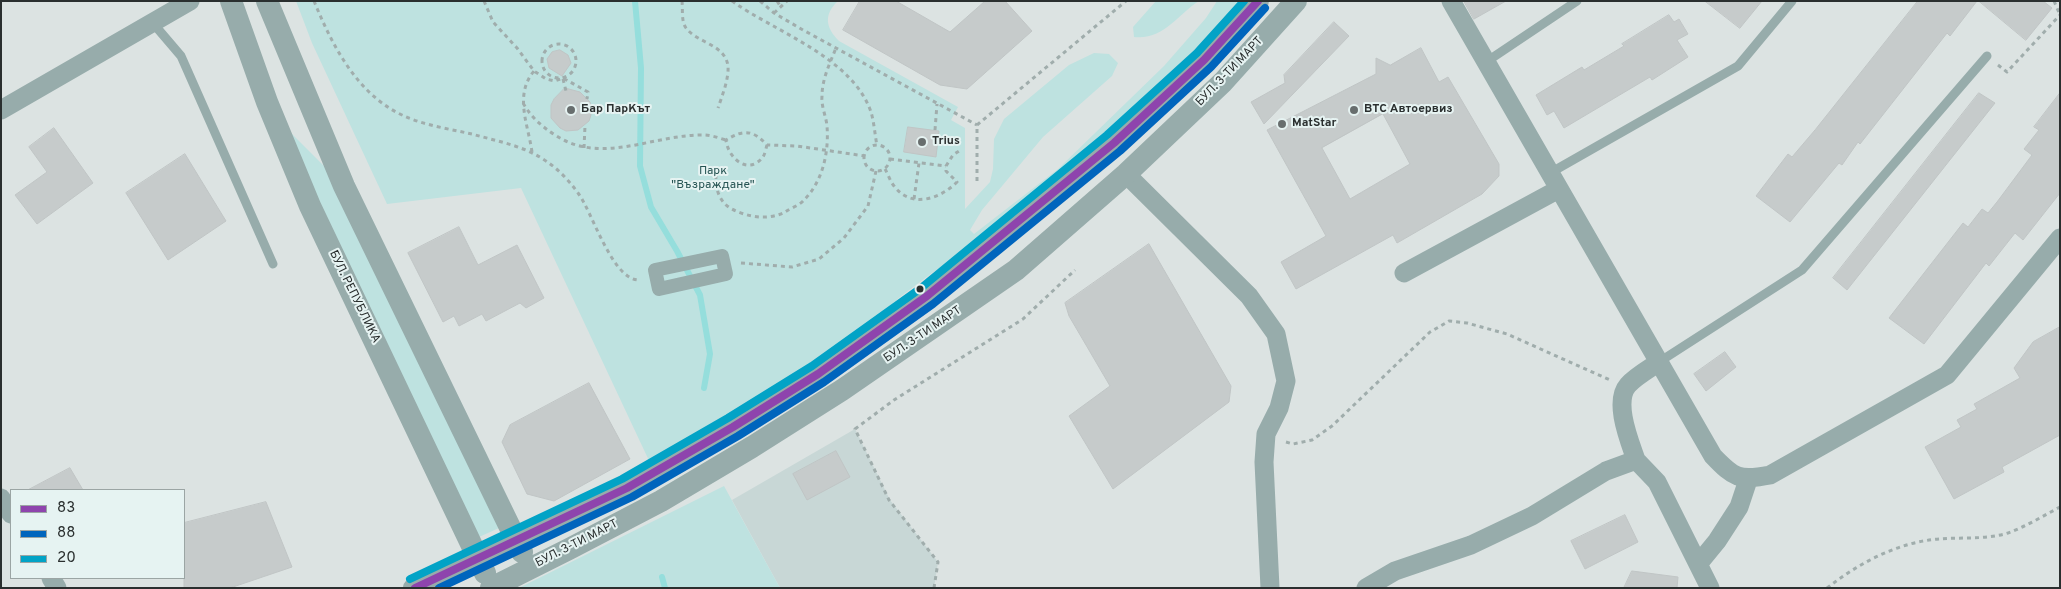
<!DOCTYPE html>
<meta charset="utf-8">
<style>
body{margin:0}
#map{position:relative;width:2061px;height:589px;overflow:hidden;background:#dce3e2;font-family:Overpass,sans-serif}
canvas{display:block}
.frame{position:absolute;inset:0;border:2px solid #2a2f2f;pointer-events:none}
.legend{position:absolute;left:10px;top:489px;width:175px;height:90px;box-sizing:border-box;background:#e6f3f2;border:1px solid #9ba5a4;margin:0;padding:6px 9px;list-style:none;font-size:15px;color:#2a2f2f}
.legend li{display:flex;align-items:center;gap:10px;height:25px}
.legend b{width:25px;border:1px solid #9ba5a4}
</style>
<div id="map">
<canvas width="2061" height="589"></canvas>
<div class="frame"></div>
<ul class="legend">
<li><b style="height:6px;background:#8e44ad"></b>83</li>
<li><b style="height:6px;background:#0065bd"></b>88</li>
<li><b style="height:6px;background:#02a3c6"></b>20</li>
</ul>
</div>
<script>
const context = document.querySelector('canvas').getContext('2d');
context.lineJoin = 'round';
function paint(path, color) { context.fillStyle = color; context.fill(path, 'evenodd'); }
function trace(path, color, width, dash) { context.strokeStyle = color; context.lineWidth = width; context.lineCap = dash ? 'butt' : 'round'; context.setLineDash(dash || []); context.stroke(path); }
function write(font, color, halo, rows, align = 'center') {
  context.font = font + ' Overpass,sans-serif'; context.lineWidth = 4; context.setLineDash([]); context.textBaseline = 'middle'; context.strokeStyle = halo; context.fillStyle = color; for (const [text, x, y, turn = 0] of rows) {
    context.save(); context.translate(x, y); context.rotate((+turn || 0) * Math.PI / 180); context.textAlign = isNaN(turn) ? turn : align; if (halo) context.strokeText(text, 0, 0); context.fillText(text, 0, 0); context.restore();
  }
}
const built = new Path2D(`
 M 855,429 L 890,500 L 938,562 L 934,588 L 780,588 L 732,500 Z`);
const green = new Path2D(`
 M 296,1 L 838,1 C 823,15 826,28 839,41 L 958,107 L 951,120 L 965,128 L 965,209 L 990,182 L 993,169 L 994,139 L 1004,119 L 1069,65 L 1094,53 L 1109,54 L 1118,63 L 1112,76 L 1043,137 L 982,210 L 970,230 L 974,234 L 1058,169 L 1164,66 L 1206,18 L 1217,1 L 1246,1 L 1125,125 L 989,236 L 932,273 L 900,297 L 852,340 L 652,467 L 521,188 L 387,204 L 312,43 Z
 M 1156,1 L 1199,1 C 1177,15 1164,40 1134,37 L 1133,27 Z
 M 280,122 L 344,186 L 508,524 L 470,541 Z
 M 724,486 L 780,588 L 519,588 L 531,582 Z`);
const stream = new Path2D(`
 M 635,1 L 641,68 L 640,166 L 651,207 L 677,251 L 700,295 L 710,354 L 704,388
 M 662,577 L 665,588`);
const building = new Path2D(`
 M 860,1 L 896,1 L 950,32 L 985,1 L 1005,1 L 1032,31 L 967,89 L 940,85 L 843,30 Z
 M 1464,1 L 1506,1 L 1474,19 Z
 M 1705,1 L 1762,1 L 1740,28 Z
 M 1918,1 L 1977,1 L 1950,36 L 1947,33 L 1860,144 L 1858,142 L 1842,165 L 1839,163 L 1790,222 L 1756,196 L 1788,154 L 1792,157 L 1815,130 Z
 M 1979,1 L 2043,1 L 2052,8 L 2026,40 Z
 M 1669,15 L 1674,22 L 1679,19 L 1688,34 L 1677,40 L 1688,57 L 1652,80 L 1650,77 L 1564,128 L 1554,111 L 1547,115 L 1536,95 L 1582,67 L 1584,70 L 1624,46 L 1622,44 Z
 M 1334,22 L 1349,36 L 1264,124 L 1251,102 L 1285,83 L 1284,75 Z
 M 1421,48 L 1439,82 L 1448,77 L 1499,164 L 1499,176 L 1482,194 L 1397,243 L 1393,235 L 1296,289 L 1281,262 L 1326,236 L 1267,130 L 1376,74 L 1376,58 L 1390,65 ZM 1383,114 L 1410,164 L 1350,199 L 1322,148 Z
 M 560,50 L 568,55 L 571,63 L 562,76 L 549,68 L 547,59 L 552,52 Z
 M 565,88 L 580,92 L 590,102 L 591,115 L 589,121 L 578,130 L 566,131 L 560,128 L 551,118 L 551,105 L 554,99 Z
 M 1979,93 L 1995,103 L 1847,290 L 1833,278 Z
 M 2060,93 L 2060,193 L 2023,240 L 2015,233 L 1989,266 L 1986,263 L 1924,344 L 1889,318 L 1963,223 L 1968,227 L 1982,209 L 1988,213 L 1997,202 L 2032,155 L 2024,149 L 2039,130 L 2034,127 Z
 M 908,127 L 939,131 L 936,157 L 904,152 Z
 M 54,128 L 93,183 L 37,224 L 15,195 L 47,172 L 29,147 Z
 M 185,154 L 226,221 L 168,260 L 126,193 Z
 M 459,227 L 478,265 L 517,245 L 544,298 L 526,308 L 520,303 L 486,321 L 482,314 L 459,326 L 454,316 L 443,322 L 408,253 Z
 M 1149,244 L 1231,386 L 1229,402 L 1113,489 L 1069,416 L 1110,386 L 1069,316 L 1065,303 Z
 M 2060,327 L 2060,435 L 2002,467 L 2004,472 L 1954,499 L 1925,447 L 1961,427 L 1957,420 L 1977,409 L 1974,404 L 2020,378 L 2014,368 L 2033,342 Z
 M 1725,352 L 1736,367 L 1706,391 L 1694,374 Z
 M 589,383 L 630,459 L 554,501 L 527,494 L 502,442 L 510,425 Z
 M 836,451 L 850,477 L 807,500 L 793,474 Z
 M 70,468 L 83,490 L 28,490 Z
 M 266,502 L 292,567 L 230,588 L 184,588 L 184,523 Z
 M 1625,515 L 1638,542 L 1585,569 L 1571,541 Z
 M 1632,571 L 1678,577 L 1677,588 L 1624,588 Z`);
const path = new Path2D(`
 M 314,1 C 332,45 357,94 402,115 C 423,125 449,129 472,134 C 496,141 521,145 543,159 C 557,168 568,179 578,193 C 592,211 612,280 639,280
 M 484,1 L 493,22 L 517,48 L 534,71 L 546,79 L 555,81 L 563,78 L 588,92 L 587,99
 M 682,1 C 683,10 681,21 686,28 C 697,43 725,44 728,66 C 729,79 722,96 718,108
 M 732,1 C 775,32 852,57 871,112 C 874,122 875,135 877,146
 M 760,1 L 774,13 L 803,30 L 977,125
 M 777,1 L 781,7
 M 2054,1 L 2060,15
 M 774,13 L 787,1
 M542 61a17 17 0 1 1 34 0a17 17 0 1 1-34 0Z
 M 1998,65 L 2007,72 L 2060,15
 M 563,79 L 566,91
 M 523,103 C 531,117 541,126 555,135 C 602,166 653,134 704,135 C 711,135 719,138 726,140
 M 935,130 L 937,104
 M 767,145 C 766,148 765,154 763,157 C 748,176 728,158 726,140 C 744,129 753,130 767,145 L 797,146 L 865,156
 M864 158a13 13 0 1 1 26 0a13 13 0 1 1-26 0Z
 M 584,148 L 585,126
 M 532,152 C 528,124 514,95 534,71
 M 890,159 L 946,166
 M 885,169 C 888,174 890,181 894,186 C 911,209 940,199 957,182 L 946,171 L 946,166 L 953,155 L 959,151
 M 716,175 C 715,188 719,201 730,208 C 746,217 768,221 785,212 C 791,208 800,205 804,200 C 823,181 829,152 827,126 C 826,116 821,106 822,96 C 822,79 830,63 836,48
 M 977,181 L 977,125 L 1126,1
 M 914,199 L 919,163
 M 741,263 L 792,267 L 819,259 L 844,238 L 868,206 L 876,171
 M 1286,442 L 1293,444 L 1312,440 L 1332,426 L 1430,332 L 1449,321 L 1467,323 L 1507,334 L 1610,380
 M 934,588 L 938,562 L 889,500 L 855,429 L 894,400 L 1023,319 L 1075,270
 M 1827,588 C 1859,563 1898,542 1939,539 C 1961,537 1985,540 2008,533 C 2025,527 2043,516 2060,507`);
const service = new Path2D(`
 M 152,22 L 181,56 L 273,264
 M 1486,62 L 1577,1
 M 1550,173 L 1738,66 L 1792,1
 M 1659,362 L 1802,270 L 1987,56`);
const pedestrian = new Path2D(`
 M 722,256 L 726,274 L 659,289 L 655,270 Z`);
const minor = new Path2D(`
 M 1451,1 L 1713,456 C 1734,478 1739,481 1770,475 L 1947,375 L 2060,238
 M 1,110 L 190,1
 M 1126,174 L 1249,296 L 1276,334 L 1286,381 L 1279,408 L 1266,434 L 1264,462 L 1270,588
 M 1404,273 L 1559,189
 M 1636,460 C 1630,442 1613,402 1628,385 C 1636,376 1649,369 1659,362
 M 1,498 L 11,514
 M 1699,563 L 1717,541 L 1739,507 L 1748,480
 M 51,578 L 57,588
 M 1366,588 L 1395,571 L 1471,545 L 1532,516 L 1606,471 L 1636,460 L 1657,482 L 1710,588`);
const tertiary = new Path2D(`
 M 231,1 L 267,102 L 310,206 L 485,573
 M 267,1 L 344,186 L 522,552
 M 414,588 L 479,559 L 627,488 L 733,427 L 818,374 L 927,296 L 1114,143 L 1204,60 L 1258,1
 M 491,588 L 569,549 L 661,501 L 752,447 L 842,390 L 1016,270 L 1126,174 L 1223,82 L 1296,1`);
const bus1 = new Path2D(`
 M 415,588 L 627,488 L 733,427 L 818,374 L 927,296 L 1114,143 L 1204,60 L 1258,1`);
const bus2 = new Path2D(`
 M 439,588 L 632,497 L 738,436 L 824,382 L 933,304 L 1120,151 L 1211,67 L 1265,8`);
const bus3 = new Path2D(`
 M 410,579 L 622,479 L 728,418 L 812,366 L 921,288 L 1107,135 L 1197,53 L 1244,1`);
const markers = [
 [571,110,5,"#686e6e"],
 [1354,110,5,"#686e6e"],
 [1282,124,5,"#686e6e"],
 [922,142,5,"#686e6e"],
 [920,289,4.5,"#2a2f2f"]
];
const streetNames = [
 ["БУЛ. 3-ТИ МАРТ",1230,72,-46],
 ["БУЛ. РЕПУБЛИКА",354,297,64],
 ["БУЛ. 3-ТИ МАРТ",923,335,-34],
 ["БУЛ. 3-ТИ МАРТ",577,544,-27]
];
const poiNames = [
 ["Бар ПарКът",581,110],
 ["ВТС Автоервиз",1364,110],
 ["MatStar",1292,124],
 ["Trius",932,142]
];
const parkNames = [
 ["Парк",713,172],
 ["\"Възраждане\"",713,186]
];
paint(built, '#c8d7d6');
paint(green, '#bee2e0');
trace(stream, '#95dedc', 6);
paint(building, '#c6cbcb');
trace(building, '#c0c5c5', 1);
trace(path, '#a0adac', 3, [4, 4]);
trace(service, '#97acab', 9);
trace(pedestrian, '#97acab', 14);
trace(minor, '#97acab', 19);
trace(tertiary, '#97acab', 22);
trace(bus1, '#8e44ad', 8);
trace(bus2, '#0065bd', 8);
trace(bus3, '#02a3c6', 8);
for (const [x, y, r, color] of markers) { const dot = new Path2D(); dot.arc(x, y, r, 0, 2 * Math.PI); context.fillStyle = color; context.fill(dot); trace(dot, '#e6f3f2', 2); }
write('12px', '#2a2f2f', '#e6f3f2', streetNames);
write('bold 12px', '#2a2f2f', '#e6f3f2', poiNames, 'left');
write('12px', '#265453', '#e6f3f2', parkNames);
</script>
